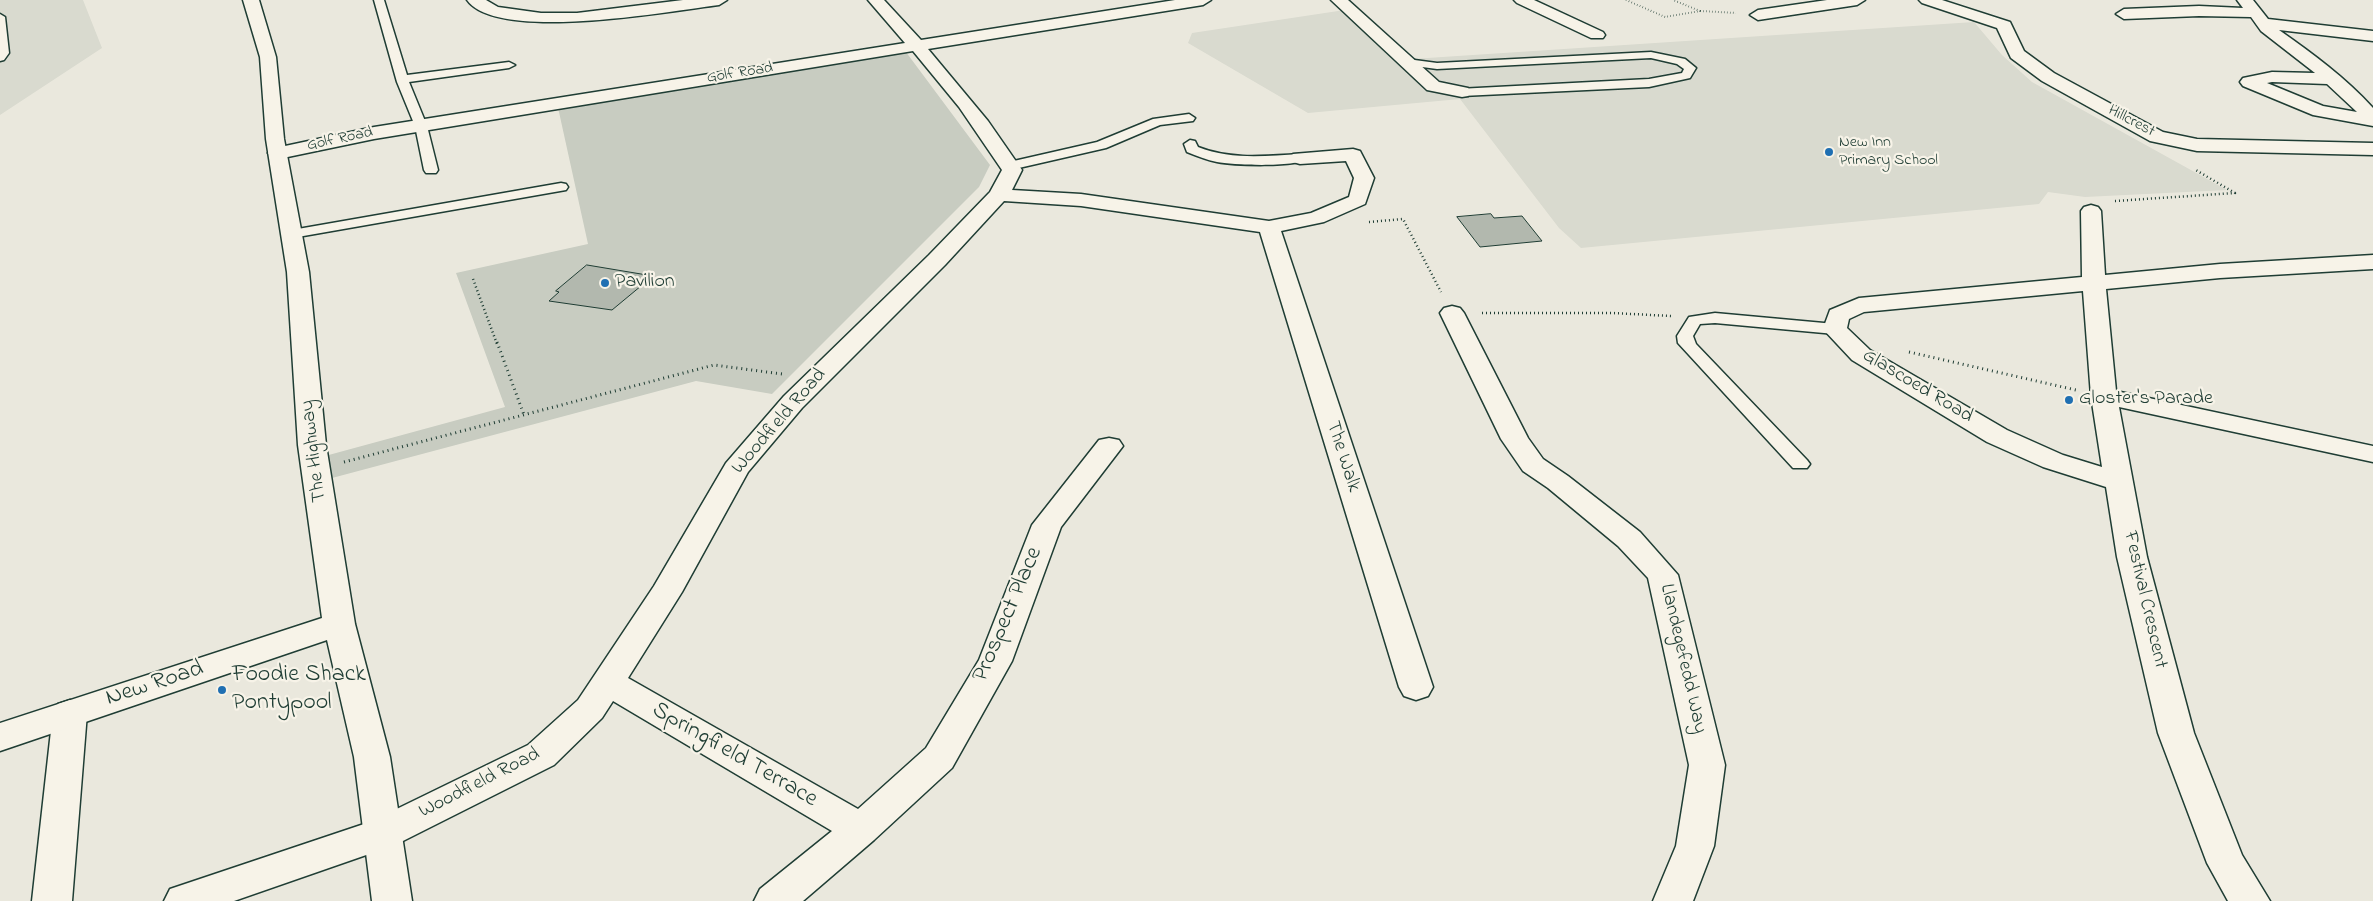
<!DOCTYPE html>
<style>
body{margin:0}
canvas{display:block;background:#eae8dd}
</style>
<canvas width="2373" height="901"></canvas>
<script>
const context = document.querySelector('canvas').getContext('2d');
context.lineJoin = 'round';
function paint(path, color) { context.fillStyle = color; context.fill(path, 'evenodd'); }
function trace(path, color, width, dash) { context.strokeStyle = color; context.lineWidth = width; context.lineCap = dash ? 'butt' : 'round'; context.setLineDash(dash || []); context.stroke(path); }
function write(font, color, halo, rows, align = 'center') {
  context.font = font + ' "Indie Flower",sans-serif'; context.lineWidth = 4.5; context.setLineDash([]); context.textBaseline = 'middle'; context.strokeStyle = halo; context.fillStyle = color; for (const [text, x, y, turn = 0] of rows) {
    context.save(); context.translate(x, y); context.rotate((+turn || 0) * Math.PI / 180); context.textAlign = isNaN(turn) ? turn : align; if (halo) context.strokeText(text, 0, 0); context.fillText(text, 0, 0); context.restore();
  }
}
const built = new Path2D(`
 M 0,0 L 83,0 L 102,48 L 0,115 Z
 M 1358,8 L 1412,59 L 1974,22 L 2002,55 L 2032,82 L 2227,190 L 2085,197 L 2048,192 L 2039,204 L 1581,248 L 1559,228 L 1460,99 L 1308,113 L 1188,43 L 1192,33 Z`);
const green = new Path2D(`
 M 903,48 L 990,165 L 979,187 L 772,394 L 696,381 L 317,482 L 314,459 L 505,407 L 456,273 L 588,244 L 557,103 Z`);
const building = new Path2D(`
 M 1491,214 L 1494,218 L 1522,216 L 1542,241 L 1480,247 L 1457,217 Z
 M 587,265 L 653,276 L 612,310 L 549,301 L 559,292 L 556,291 Z`);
const pathFar2 = new Path2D(`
 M 1626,0 L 1665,17 L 1700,11 L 1673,0
 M 1700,11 L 1736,13`);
const pathFar1 = new Path2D(`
 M 2115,201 L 2235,193 L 2194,169
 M 1369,222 L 1403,219 L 1441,292
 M 473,279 L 497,344
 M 1482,313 L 1612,313 L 1671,316`);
const path = new Path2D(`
 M 497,342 L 524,415
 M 1909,352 L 2076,390
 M 344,462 L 714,365 L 782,374`);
const service = new Path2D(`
 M 374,0 L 384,0 L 407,75 L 509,62 L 515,65 L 509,68 L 409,82 L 427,126 L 438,170 L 436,173 L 426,173 L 424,170 L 415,126 L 397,82 Z
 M 0,14 L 5,17 L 9,53 L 4,60 L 0,61 Z
 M 1651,52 L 1685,59 L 1696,68 L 1690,78 L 1649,87 L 1462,96 L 1458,95 L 1456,92 L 1458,89 L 1649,79 L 1682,73 L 1684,69 L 1677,64 L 1651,58 L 1437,69 L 1407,65 L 1401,62 L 1407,59 L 1437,63 Z
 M 1189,114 L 1195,118 L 1193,121 L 1160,125 L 1106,148 L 1010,170 L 1003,166 L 1005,163 L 1097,142 L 1153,119 Z
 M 1190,140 L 1195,141 L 1198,147 C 1231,160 1265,156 1300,154 L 1307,158 C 1298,168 1232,165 1217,162 C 1207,160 1197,156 1187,152 L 1184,144 Z
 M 561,183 L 566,184 L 568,187 L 566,190 L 292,238 L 285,234 L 292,230 Z
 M 1715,313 L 1835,324 L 1841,326 L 1843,329 L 1841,332 L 1835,334 L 1715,323 L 1700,324 L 1693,336 L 1696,344 L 1807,460 L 1810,464 L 1807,468 L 1793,468 L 1678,343 L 1677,336 L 1689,317 Z`);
const minor = new Path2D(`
 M 467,0 L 486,0 L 498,7 L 541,13 L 577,13 L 683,0 L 727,0 L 719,5 C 671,11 497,43 467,0 Z
 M 868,0 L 884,0 L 921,40 L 1175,0 L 1211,0 L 1203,5 L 928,49 L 988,121 L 1022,170 L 1012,190 L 1081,194 L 1269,221 L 1311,213 L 1349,197 L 1354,178 L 1346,161 L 1300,164 L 1293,162 L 1290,158 L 1293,154 L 1353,149 L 1360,151 L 1374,178 L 1365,204 L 1324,222 L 1281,231 L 1433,687 L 1428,696 L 1416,700 L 1404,696 L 1399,687 L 1260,232 L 1081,206 L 1004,201 L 945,265 L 802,408 L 748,472 L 682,592 L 628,678 L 858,809 L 926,748 L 979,660 L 1032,525 L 1099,440 L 1109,438 L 1119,440 L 1123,446 L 1061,527 L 1012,661 L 952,768 L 874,840 L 803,901 L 754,901 L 760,889 L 832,831 L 613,701 L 602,718 L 554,765 L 395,845 L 234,901 L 164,901 L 170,889 L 370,822 L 528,745 L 578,700 L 654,586 L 726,463 L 784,396 L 929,255 L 990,192 L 1002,170 L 959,107 L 913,51 L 374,139 L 278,159 L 271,157 L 268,153 L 271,149 L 374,127 L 905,43 Z
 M 1331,0 L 1348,0 L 1439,82 L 1468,88 L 1471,92 L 1468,96 L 1462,97 L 1427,90 Z
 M 1514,0 L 1534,0 L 1603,32 L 1605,35 L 1603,38 L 1591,38 L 1517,3 Z
 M 1827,0 L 1865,0 L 1857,5 L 1758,20 L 1750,15 L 1758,10 Z
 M 1919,0 L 1942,0 L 2010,22 L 2024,51 L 2054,73 L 2163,132 L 2197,139 L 2373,143 L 2373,155 L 2197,151 L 2150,141 L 2042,81 L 2011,58 L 1997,28 L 1922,3 Z
 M 2237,0 L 2253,0 L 2268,19 L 2373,31 L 2373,41 L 2279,30 C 2312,53 2346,78 2373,108 L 2373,126 L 2313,115 L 2243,86 L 2240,82 L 2243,78 L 2272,72 L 2315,73 L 2261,31 L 2251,17 L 2199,16 L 2124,19 L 2116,14 L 2124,9 L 2199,6 L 2243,8 ZM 2272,82 L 2327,84 L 2357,112 L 2323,106 L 2267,83 Z
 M 2091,205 L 2098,207 L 2101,211 L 2105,275 L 2220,264 L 2373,255 L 2373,269 L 2220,278 L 2106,289 L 2116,391 L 2373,446 L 2373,462 L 2119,407 L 2147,557 L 2194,733 L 2242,855 L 2270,901 L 2228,901 L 2207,863 L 2158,733 L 2117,557 L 2106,487 L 2043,467 L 1987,442 L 1852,360 L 1823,329 L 1830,310 L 1859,298 L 2082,277 L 2081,211 L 2084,207 ZM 2083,291 L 2091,396 L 2102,467 L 2063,455 L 2007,430 L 1870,350 L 1847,328 L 1849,319 L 1864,312 Z
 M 1452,306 L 1460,308 L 1464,313 L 1528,438 L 1543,459 L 1568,476 L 1640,532 L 1678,575 L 1725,765 L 1714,846 L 1693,901 L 1653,901 L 1676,846 L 1689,765 L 1648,578 L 1618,546 L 1548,488 L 1523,471 L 1501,439 L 1440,313 L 1444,308 Z
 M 70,700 L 82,704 L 87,713 L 72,901 L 32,901 L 53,713 L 58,704 Z`);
const tertiary = new Path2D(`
 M 243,0 L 259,0 L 276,57 L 284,139 L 309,272 L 326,445 L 355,624 L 390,757 L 412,901 L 372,901 L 354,757 L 327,640 L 0,751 L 0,723 L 322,618 L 298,445 L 287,272 L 266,139 L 260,57 Z`);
const markers = [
 [1829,152,5,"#1f6fb2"],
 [605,283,5,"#1f6fb2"],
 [2069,400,5,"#1f6fb2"],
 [222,690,5,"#1f6fb2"]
];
const farStreetnames = [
 ["Golf Road",740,74,-9],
 ["Hillcrest",2131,122,28],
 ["Golf Road",340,140,-12]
];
const farPoinames = [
 ["New Inn",1839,143],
 ["Primary School",1839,161]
];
const poiNames = [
 ["Pavilion",615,283],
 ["Gloster's Parade",2079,400]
];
const streetNames = [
 ["Glascoed Road",1917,387,31],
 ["Woodfield Road",780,422,-49],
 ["The Highway",315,451,-97],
 ["The Walk",1342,457,72],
 ["Festival Crescent",2144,600,77],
 ["Llandegefedd Way",1682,659,77],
 ["Woodfield Road",480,784,-27]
];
const nearStreetnames = [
 ["Prospect Place",1009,615,-67],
 ["New Road",155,685,-18],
 ["Springfield Terrace",734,756,30]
];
const nearPoinames = [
 ["Foodie Shack",232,676],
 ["Pontypool",232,704]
];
paint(built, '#d9dacf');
paint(green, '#c8ccc1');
paint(building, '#b2b8ae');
trace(building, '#1f3d34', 1);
trace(service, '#1f3d34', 3);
trace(minor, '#1f3d34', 3);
trace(tertiary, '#1f3d34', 3);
trace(pathFar2, '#1f3d34', 2, [0.5, 2.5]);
trace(pathFar1, '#1f3d34', 2.5, [1, 3]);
trace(path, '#1f3d34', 3, [1, 4]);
paint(service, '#f7f3e8');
paint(minor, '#f7f3e8');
paint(tertiary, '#f7f3e8');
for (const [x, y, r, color] of markers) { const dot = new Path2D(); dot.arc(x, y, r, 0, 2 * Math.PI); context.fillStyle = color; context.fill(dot); trace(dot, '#f7f3e8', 2); }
write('16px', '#1f3d34', '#f7f3e8', farStreetnames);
write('16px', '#1f3d34', '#f7f3e8', farPoinames, 'left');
write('20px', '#1f3d34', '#f7f3e8', poiNames, 'left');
write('20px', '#1f3d34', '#f7f3e8', streetNames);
write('24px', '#1f3d34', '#f7f3e8', nearStreetnames);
write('24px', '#1f3d34', '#f7f3e8', nearPoinames, 'left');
</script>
